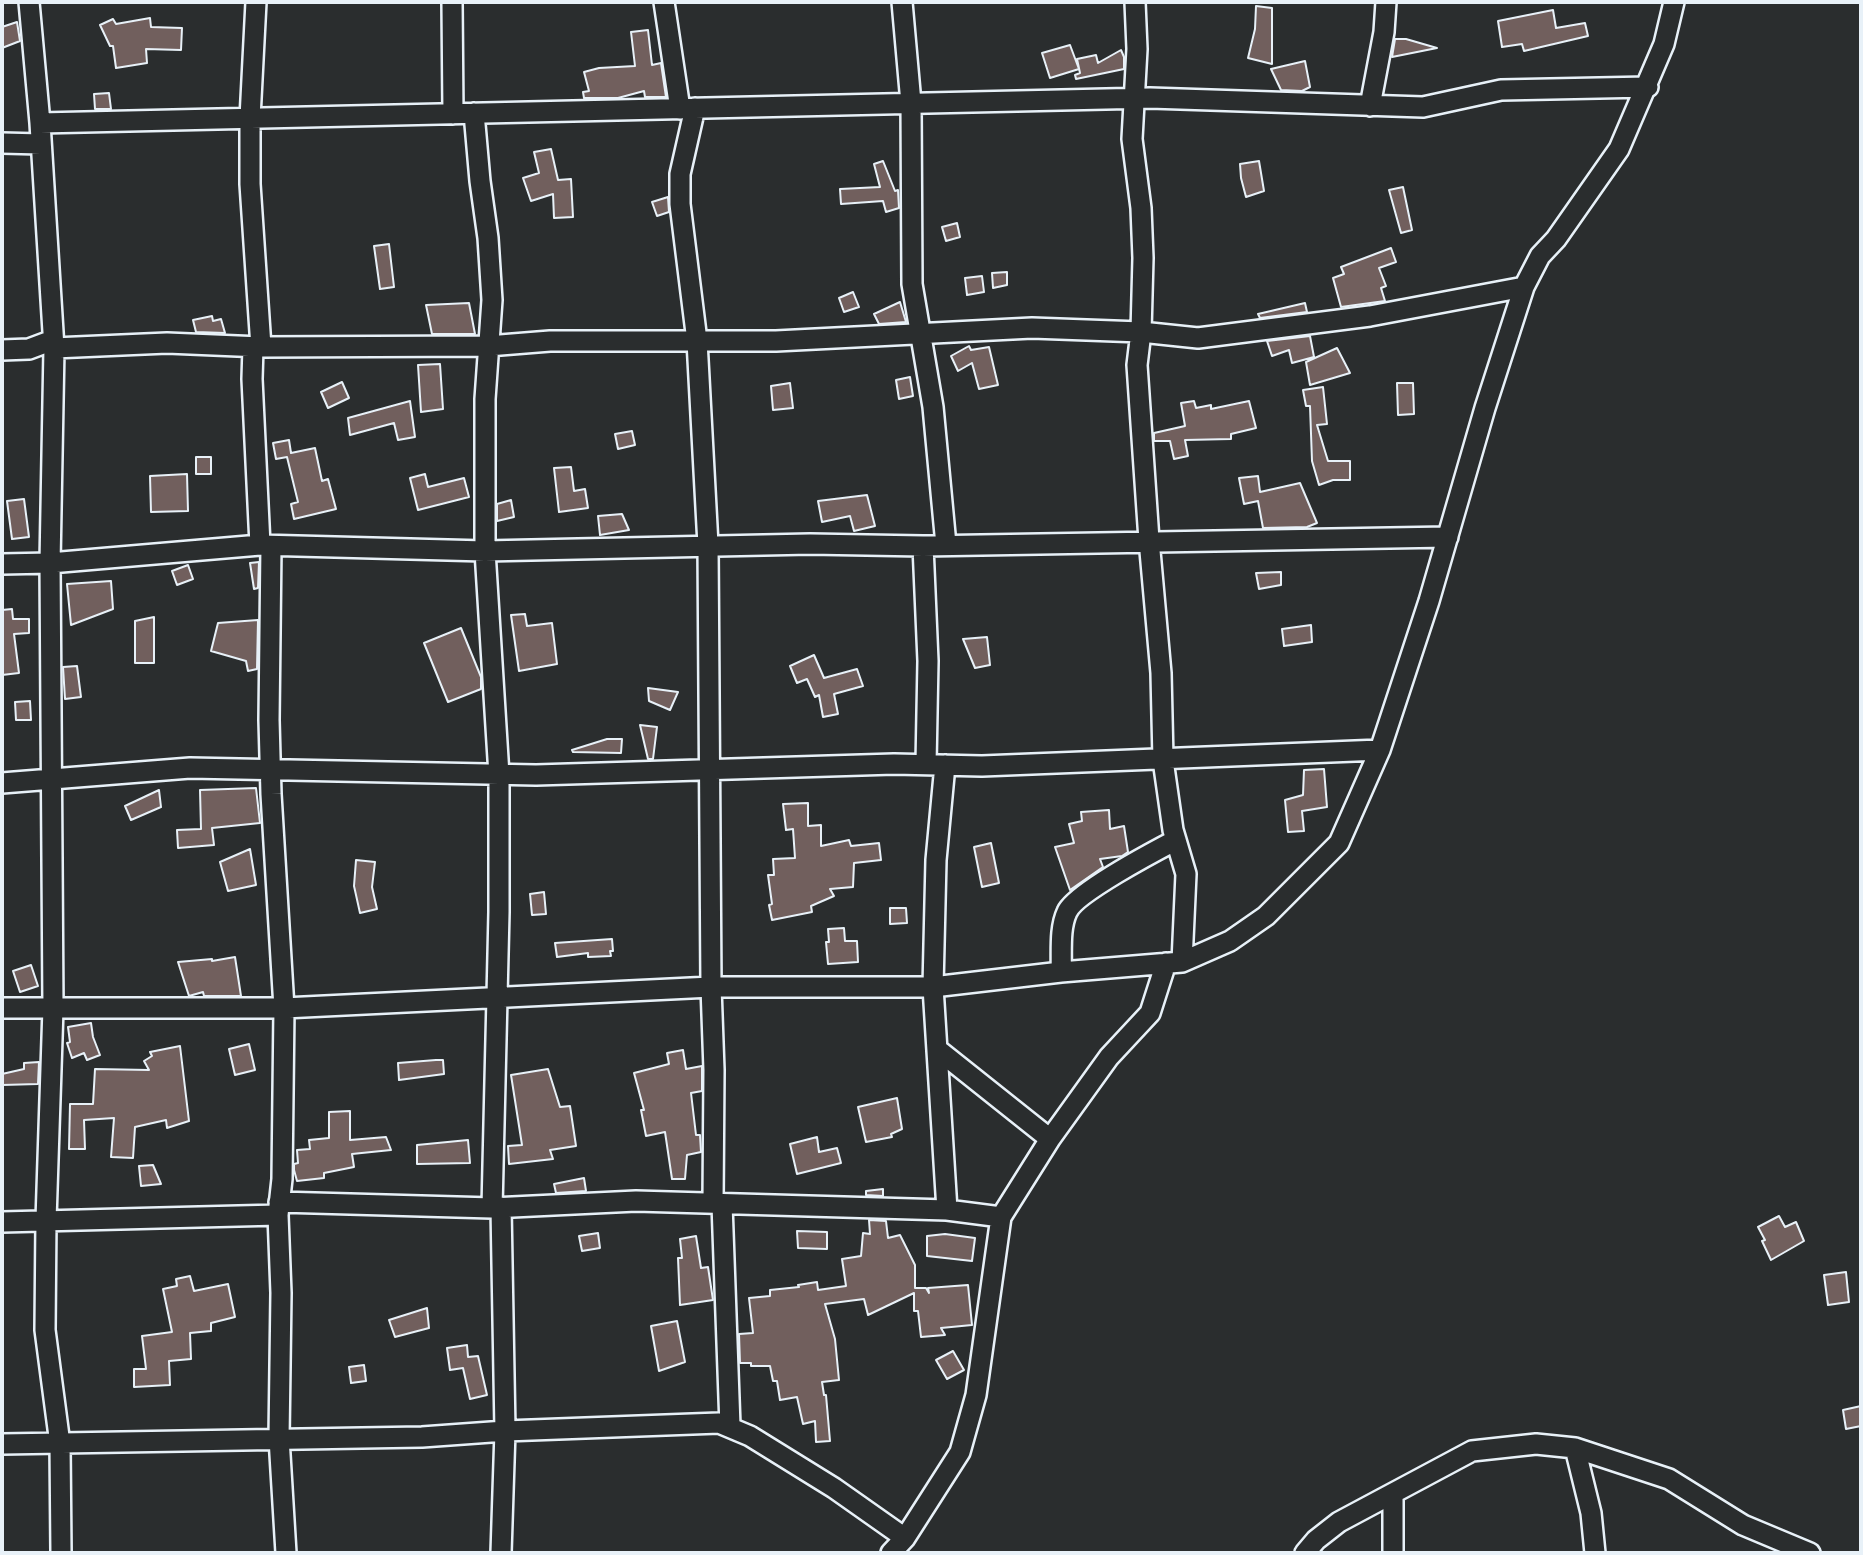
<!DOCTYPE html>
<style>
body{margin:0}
#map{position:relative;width:1863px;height:1555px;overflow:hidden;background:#2a2d2e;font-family:Pangolin,sans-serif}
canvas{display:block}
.frame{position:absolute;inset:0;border:4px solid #e8f1f8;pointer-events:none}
</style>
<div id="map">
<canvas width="1863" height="1555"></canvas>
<div class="frame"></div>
</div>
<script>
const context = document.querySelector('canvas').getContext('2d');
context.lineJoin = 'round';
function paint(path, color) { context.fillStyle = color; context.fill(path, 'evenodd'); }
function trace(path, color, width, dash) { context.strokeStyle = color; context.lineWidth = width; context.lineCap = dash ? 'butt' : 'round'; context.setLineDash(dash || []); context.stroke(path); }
const building = new Path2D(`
 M 1256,6 L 1272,8 L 1272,64 L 1248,58 L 1255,29 Z
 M 1553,10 L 1556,28 L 1585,23 L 1588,36 L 1524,51 L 1522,44 L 1502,47 L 1498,21 Z
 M 150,18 L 151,27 L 182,28 L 181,50 L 146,49 L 147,63 L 116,68 L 113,46 L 110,46 L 100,25 L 113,19 L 116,24 Z
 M 17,22 L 20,41 L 2,48 L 2,27 Z
 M 648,30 L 652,65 L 661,63 L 666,97 L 645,97 L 644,91 L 618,98 L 584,98 L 583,92 L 589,91 L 584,72 L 599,68 L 635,66 L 631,32 Z
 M 1395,39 L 1406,39 L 1437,48 L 1392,57 Z
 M 1070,45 L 1079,69 L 1050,78 L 1042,53 Z
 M 1121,50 L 1124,57 L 1124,69 L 1076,79 L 1075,75 L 1080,73 L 1077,59 L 1096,55 L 1098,63 Z
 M 1305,61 L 1310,87 L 1302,91 L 1281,90 L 1271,69 Z
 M 109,93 L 111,109 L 95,109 L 94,94 Z
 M 551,149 L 558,180 L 571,179 L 573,217 L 554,218 L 553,194 L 531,201 L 523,178 L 539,173 L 534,152 Z
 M 883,161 L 895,191 L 898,190 L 899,208 L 886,212 L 883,201 L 841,204 L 840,189 L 880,187 L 874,164 Z
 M 1259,161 L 1264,191 L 1246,197 L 1241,178 L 1240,164 Z
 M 1403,187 L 1412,230 L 1401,233 L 1389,190 Z
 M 668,197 L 669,212 L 657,216 L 652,202 Z
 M 957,223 L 960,237 L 946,241 L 942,227 Z
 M 389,244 L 394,287 L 380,289 L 374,246 Z
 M 1391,248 L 1396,262 L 1379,268 L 1386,286 L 1381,288 L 1385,301 L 1341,307 L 1333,278 L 1344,274 L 1341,267 Z
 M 1007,272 L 1007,285 L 993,288 L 992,273 Z
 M 982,276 L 984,292 L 967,295 L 965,278 Z
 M 853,292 L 859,307 L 844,312 L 839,298 Z
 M 900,302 L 906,322 L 879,324 L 874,314 Z
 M 469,303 L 475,334 L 432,334 L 426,305 Z
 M 1305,303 L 1307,312 L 1260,318 L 1258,314 Z
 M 212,316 L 213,321 L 221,319 L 225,333 L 196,332 L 193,320 Z
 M 1310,336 L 1314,357 L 1292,363 L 1289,350 L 1272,356 L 1267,341 Z
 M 969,346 L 971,350 L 989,347 L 998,385 L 979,389 L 972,363 L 958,371 L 951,356 Z
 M 1337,348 L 1350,373 L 1310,385 L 1306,362 Z
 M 440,364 L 443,409 L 421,412 L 418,365 Z
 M 910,377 L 913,396 L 899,399 L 896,380 Z
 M 342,382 L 349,398 L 328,408 L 321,392 Z
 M 790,383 L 793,408 L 773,410 L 771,386 Z
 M 1397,383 L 1413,383 L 1414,414 L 1398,415 Z
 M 1323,387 L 1327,424 L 1317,425 L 1328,461 L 1350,461 L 1350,480 L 1333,480 L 1319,485 L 1312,461 L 1310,406 L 1306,406 L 1303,390 Z
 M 410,401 L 415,437 L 398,440 L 394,423 L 350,435 L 348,418 Z
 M 1194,401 L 1196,408 L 1211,405 L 1211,409 L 1249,401 L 1256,428 L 1231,434 L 1231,439 L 1185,440 L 1188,456 L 1174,459 L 1170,441 L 1154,441 L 1154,433 L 1185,426 L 1181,403 Z
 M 632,431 L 635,445 L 618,449 L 615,434 Z
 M 289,440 L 291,453 L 315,448 L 322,481 L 328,479 L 336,509 L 294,519 L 291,504 L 298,502 L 287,457 L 276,459 L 273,443 Z
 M 196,457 L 211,457 L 211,474 L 196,474 Z
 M 571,467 L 574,491 L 585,489 L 588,508 L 559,512 L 554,468 Z
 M 187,474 L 188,511 L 151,512 L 150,476 Z
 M 425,474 L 428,487 L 464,478 L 469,497 L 418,510 L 410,478 Z
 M 1258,476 L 1260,492 L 1300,483 L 1317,523 L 1307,527 L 1263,528 L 1258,501 L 1244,504 L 1239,478 Z
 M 867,495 L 875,526 L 854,531 L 850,516 L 822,522 L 818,501 Z
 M 24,499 L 29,537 L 12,539 L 7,501 Z
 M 511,500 L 514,517 L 497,521 L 497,504 Z
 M 622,514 L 629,530 L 600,535 L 598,516 Z
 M 259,562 L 258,588 L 254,589 L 250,563 Z
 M 188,565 L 193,579 L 177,585 L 172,571 Z
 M 1281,572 L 1281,585 L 1259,589 L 1256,573 Z
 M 111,581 L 113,609 L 71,625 L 67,584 Z
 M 12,609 L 13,619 L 29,619 L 29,633 L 14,634 L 19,673 L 2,675 L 2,610 Z
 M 525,614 L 527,626 L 552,623 L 557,664 L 519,671 L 511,615 Z
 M 154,617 L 154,663 L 135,663 L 135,621 Z
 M 258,620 L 257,669 L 248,671 L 246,661 L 211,651 L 218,623 Z
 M 1311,625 L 1312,642 L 1284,646 L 1282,629 Z
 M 461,628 L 481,677 L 481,689 L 448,702 L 424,643 Z
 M 987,637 L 990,665 L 975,668 L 963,639 Z
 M 814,655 L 824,678 L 857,669 L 863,686 L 834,694 L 838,714 L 823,717 L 819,695 L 815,697 L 807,679 L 797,683 L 790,666 Z
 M 77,666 L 81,697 L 65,699 L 63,667 Z
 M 648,688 L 678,692 L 670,710 L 649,701 Z
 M 30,701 L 31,720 L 16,720 L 15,702 Z
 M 640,725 L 657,727 L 653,759 L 648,759 Z
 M 607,739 L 622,739 L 621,753 L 573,752 L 572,750 Z
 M 1324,769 L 1327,807 L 1302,811 L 1304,831 L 1288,832 L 1285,800 L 1303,795 L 1304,770 Z
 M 256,788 L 260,823 L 212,828 L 214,845 L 178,848 L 177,830 L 201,829 L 200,790 Z
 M 159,790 L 161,807 L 131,820 L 125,806 Z
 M 808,803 L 808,826 L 821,825 L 821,846 L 849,840 L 851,846 L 879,843 L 881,860 L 854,863 L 853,887 L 830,889 L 834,896 L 811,906 L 812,912 L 772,920 L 769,905 L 772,904 L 768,875 L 774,875 L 773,859 L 795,858 L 793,829 L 786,830 L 783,804 Z
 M 1109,810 L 1110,829 L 1124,826 L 1128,852 L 1122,856 L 1100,859 L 1103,867 L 1070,890 L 1055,847 L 1074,843 L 1069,824 L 1082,821 L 1081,812 Z
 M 991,843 L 999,883 L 982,887 L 974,847 Z
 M 250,849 L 256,885 L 228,891 L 220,862 Z
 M 356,860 L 375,862 L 372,887 L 377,909 L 360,913 L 354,886 Z
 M 544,892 L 546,914 L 532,915 L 530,894 Z
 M 890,908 L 906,908 L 907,923 L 890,924 Z
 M 844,928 L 845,941 L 857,941 L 858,962 L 828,964 L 826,942 L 829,942 L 828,929 Z
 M 612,939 L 613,951 L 610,951 L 611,956 L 588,957 L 588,953 L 557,957 L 555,943 Z
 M 235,957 L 241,996 L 204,996 L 203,992 L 189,996 L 178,962 L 212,959 L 212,961 Z
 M 31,965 L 38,986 L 20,992 L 13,971 Z
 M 91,1023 L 93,1037 L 100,1055 L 87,1060 L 84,1053 L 72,1058 L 67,1043 L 70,1042 L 68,1027 Z
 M 249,1044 L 255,1070 L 235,1075 L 229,1049 Z
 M 180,1046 L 189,1121 L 167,1128 L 166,1120 L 135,1127 L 133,1158 L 111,1157 L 114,1118 L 84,1120 L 85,1149 L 69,1149 L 70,1104 L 93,1104 L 95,1069 L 149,1070 L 144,1061 L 152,1056 L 150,1052 Z
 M 683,1050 L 686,1069 L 702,1066 L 702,1091 L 691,1093 L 696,1135 L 700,1135 L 701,1152 L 687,1155 L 685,1179 L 672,1179 L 665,1132 L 646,1136 L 641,1110 L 644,1110 L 634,1073 L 669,1064 L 667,1053 Z
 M 436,1060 L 443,1060 L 444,1074 L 399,1080 L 398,1063 Z
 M 39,1062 L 38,1084 L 2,1085 L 2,1074 L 24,1069 L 24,1063 Z
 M 548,1069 L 560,1107 L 570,1106 L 576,1146 L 550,1150 L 553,1159 L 509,1164 L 508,1146 L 522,1145 L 511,1075 Z
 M 897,1098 L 902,1129 L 891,1134 L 892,1137 L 866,1142 L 858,1107 Z
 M 350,1111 L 350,1140 L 386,1137 L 391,1150 L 352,1154 L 354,1167 L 324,1173 L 324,1178 L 297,1181 L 294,1170 L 294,1164 L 298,1163 L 297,1150 L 310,1149 L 309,1140 L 329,1138 L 329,1112 Z
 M 817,1137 L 819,1152 L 837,1148 L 841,1163 L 797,1174 L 790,1144 Z
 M 468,1140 L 470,1163 L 417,1164 L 417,1145 Z
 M 153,1165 L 161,1184 L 141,1186 L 139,1166 Z
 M 584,1178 L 586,1191 L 556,1193 L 554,1184 Z
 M 883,1189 L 883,1196 L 866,1195 L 866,1191 Z
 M 1779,1216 L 1785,1227 L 1796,1222 L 1804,1241 L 1771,1260 L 1762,1241 L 1765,1240 L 1758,1227 Z
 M 869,1220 L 886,1221 L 888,1238 L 900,1235 L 915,1265 L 915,1288 L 926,1288 L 929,1293 L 928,1288 L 968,1285 L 972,1325 L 941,1328 L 945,1335 L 921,1337 L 918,1311 L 914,1311 L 914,1293 L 868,1315 L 864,1299 L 825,1304 L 835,1339 L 839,1380 L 822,1382 L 824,1395 L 826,1395 L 830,1441 L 816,1442 L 815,1421 L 803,1424 L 797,1397 L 780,1400 L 777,1381 L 773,1381 L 770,1366 L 751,1366 L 751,1363 L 740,1363 L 739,1334 L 753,1333 L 749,1298 L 770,1296 L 770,1290 L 799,1287 L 798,1285 L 817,1282 L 818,1290 L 846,1286 L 842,1259 L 861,1256 L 863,1233 L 870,1234 Z
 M 797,1231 L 827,1232 L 827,1249 L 798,1248 Z
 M 598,1233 L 600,1248 L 582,1251 L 579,1236 Z
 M 945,1234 L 975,1238 L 972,1261 L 927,1256 L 927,1236 Z
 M 696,1236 L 701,1268 L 708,1267 L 713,1300 L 680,1305 L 678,1258 L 682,1258 L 680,1239 Z
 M 1846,1272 L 1849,1302 L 1828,1305 L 1824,1275 Z
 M 190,1276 L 194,1291 L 228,1284 L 235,1317 L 211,1323 L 211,1331 L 190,1333 L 191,1359 L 169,1361 L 170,1385 L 134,1387 L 134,1369 L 146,1369 L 142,1336 L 172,1332 L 163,1289 L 177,1286 L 176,1279 Z
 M 427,1308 L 429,1328 L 395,1337 L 389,1320 Z
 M 677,1321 L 685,1362 L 659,1371 L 651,1326 Z
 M 467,1345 L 468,1357 L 478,1356 L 487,1395 L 470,1399 L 463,1368 L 450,1370 L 447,1348 Z
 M 953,1351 L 964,1370 L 947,1379 L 936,1360 Z
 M 364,1365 L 366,1381 L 351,1383 L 349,1367 Z
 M 1861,1406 L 1861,1426 L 1846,1429 L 1843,1410 Z`);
const street = new Path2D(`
 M 29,2 L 40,123 L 54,348 L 50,563 L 53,1008 L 46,1220 L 45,1330 L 60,1444 L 61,1553
 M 256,2 L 250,118 L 250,184 L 261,347
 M 452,2 L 453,114
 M 664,2 L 680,109
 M 902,2 L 911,103 L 912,284 L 933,407 L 946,545
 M 1135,2 L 1137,49 L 1132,139 L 1141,208 L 1143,258 L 1141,332 L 1137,365 L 1149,540 L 1161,673 L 1163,760 L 1173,830 L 1186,874 L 1182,962
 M 1370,106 L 1384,32 L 1386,2
 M 695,108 L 680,174 L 680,204 L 697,341 L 708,545 L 711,987 L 714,1070 L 713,1203
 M 474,113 L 480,181 L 488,238 L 492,300 L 485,399 L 485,551 L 499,775 L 499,912 L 492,1208
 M 40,123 L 1150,98 L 1423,107 L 1501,90 L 1648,87
 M 2,143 L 41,144
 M 253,347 L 252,379 L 260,545
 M 54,348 L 167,343 L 261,347 L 488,346 L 550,341 L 776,341 L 1032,328 L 1141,332 L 1198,338 L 1370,316 L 1524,287
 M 2,350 L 29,349 L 53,340
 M 271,546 L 269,720 L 271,794 L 284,1008 L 282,1179 L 278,1215 L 281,1293 L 279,1438 L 286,1553
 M 923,546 L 928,661 L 926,764
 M 2,564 L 50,563 L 260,545 L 485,551 L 810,544 L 923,546 L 1448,537
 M 945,765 L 936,860 L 933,987 L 947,1210
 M 2,783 L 190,768 L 536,775 L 894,764 L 982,766 L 1380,750
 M 1061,972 C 1062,953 1059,929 1067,912 C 1075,893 1155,851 1176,840
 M 2,1008 L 284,1008 L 711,987 L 933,987 L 1061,972 L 1182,962 L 1230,941 L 1266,916 L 1339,843 L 1380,750 L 1429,601 L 1485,408 L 1524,287 L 1540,256 L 1556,239 L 1619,149 L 1664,44 L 1674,2
 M 937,1049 L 1050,1139
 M 279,1202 L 492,1208 L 636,1201 L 947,1210 L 1001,1217
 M 722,1204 L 730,1426
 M 501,1207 L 505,1431 L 501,1553
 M 2,1222 L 278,1215
 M 2,1444 L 422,1437 L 505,1431 L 719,1423 L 750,1436 L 834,1488 L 905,1538
 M 1575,1448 L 1591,1513 L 1595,1553
 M 1393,1495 L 1393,1553
 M 891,1553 L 905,1538 L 960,1452 L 976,1395 L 1001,1217 L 1050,1139 L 1109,1057 L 1150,1013 L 1166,963
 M 1305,1553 L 1316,1540 L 1339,1522 L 1472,1451 L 1536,1444 L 1575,1448 L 1669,1479 L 1743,1525 L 1810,1553`);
paint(building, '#715f5d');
trace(building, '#e8f1f8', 2);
trace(street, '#e8f1f8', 24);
trace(street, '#2a2d2e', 19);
</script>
